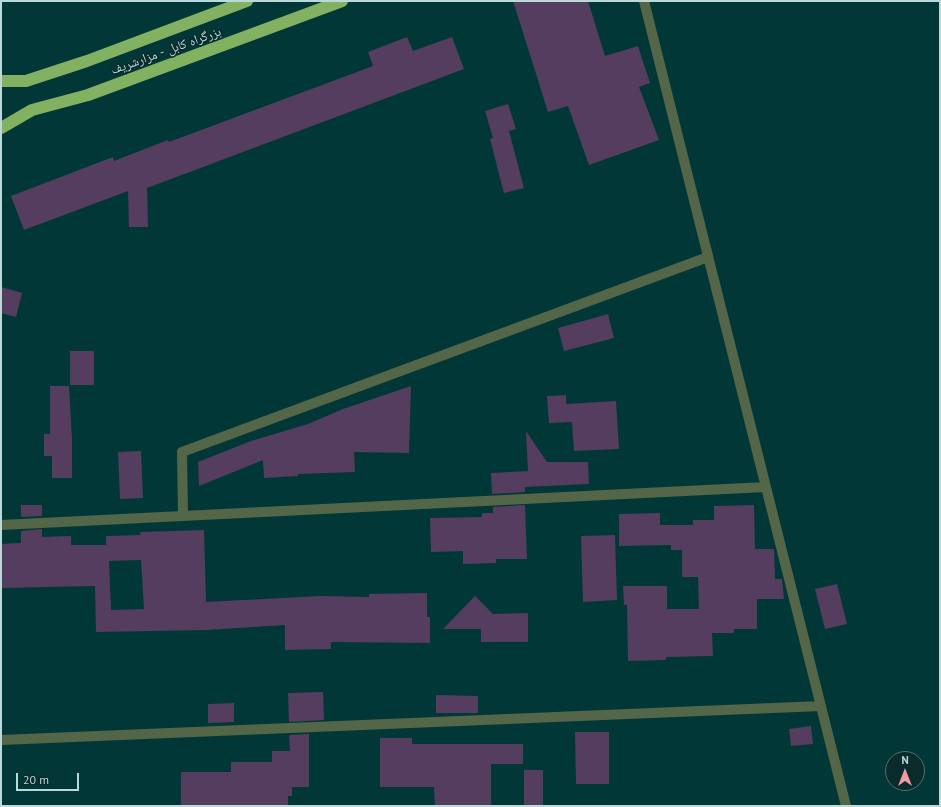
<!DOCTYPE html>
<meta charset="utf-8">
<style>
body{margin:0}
#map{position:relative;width:941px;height:807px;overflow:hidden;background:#023737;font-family:"PT Sans",sans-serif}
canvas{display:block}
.frame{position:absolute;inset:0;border:2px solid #bbd9d8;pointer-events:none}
.north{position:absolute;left:885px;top:751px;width:40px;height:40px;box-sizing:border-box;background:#092b2b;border:1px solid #507170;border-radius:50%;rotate:0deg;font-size:11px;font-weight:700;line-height:16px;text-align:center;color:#bbd9d8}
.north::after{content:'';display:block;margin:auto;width:14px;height:18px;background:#f49aa3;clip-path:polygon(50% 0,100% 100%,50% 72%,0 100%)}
.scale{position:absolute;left:16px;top:773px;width:63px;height:18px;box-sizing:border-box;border:2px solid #bbd9d8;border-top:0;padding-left:5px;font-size:12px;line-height:14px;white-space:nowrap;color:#bbd9d8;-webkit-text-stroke:3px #092b2b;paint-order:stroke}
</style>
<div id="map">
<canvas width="941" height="807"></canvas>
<div class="frame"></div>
<div class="north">N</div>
<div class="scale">20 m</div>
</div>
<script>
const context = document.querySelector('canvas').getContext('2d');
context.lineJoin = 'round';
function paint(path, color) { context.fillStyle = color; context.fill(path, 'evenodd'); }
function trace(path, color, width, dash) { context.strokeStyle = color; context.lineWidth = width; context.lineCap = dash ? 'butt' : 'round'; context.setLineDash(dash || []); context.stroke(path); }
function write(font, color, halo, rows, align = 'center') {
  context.font = font + ' "PT Sans","Noto Naskh Arabic",sans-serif'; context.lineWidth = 3; context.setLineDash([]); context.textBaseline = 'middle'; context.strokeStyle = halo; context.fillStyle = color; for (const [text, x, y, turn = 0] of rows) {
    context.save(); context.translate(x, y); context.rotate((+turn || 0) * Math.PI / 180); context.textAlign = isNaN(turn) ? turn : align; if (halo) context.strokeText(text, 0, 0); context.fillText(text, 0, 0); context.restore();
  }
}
const building = new Path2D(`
 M 513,1 L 588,1 L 605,56 L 638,46 L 650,83 L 639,87 L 659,140 L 589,165 L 568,106 L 548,112 Z
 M 407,37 L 413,51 L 452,37 L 464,69 L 147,188 L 148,227 L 129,227 L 128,191 L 24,230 L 11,196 L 113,157 L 114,161 L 168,140 L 169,142 L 373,66 L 368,52 Z
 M 508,104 L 516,129 L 509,131 L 524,188 L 504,193 L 490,139 L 493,138 L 485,111 Z
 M 1,287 L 22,293 L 16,317 L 1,313 Z
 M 608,314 L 614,338 L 564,351 L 558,328 Z
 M 70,351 L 94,351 L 94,385 L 70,385 Z
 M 50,386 L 69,386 L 72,439 L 72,478 L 52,478 L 52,456 L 44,456 L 44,434 L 50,434 Z
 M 411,386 L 409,453 L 354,452 L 355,472 L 298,474 L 298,476 L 264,478 L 263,460 L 199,486 L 198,462 L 251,441 L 308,424 L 343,409 Z
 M 566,395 L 566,404 L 616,401 L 619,449 L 574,451 L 572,422 L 549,423 L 547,396 Z
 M 526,431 L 547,462 L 588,462 L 589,484 L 525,487 L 525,492 L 492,494 L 491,473 L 528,471 Z
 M 141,451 L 143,498 L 120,499 L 118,452 Z
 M 21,505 L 42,505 L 42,516 L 21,517 Z
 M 525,505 L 527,559 L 496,559 L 496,563 L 463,564 L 463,551 L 431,552 L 430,518 L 482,517 L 482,513 L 493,513 L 493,507 Z
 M 754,505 L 755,549 L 774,549 L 775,579 L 782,579 L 784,599 L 757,599 L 757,629 L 734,629 L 734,633 L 712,633 L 713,656 L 666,657 L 666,660 L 628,661 L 627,605 L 624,605 L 623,586 L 667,586 L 667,609 L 699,609 L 698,577 L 682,577 L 682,550 L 671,550 L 671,545 L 619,546 L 619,514 L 660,513 L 660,525 L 693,525 L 693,520 L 714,520 L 714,506 Z
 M 42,529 L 42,537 L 71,536 L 71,545 L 106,545 L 106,536 L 141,535 L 140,532 L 204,530 L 206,602 L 320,596 L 369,597 L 369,594 L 427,593 L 427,617 L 430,617 L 430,643 L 331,642 L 331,649 L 285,650 L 285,625 L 206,630 L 96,632 L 95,586 L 1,588 L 1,544 L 21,543 L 21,531 ZM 141,560 L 144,609 L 111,610 L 109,561 Z
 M 615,535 L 617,600 L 583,602 L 581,536 Z
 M 837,584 L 847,624 L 825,629 L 815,589 Z
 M 475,596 L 493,614 L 528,613 L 528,642 L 481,642 L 481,629 L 443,629 Z
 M 323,692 L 324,720 L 289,722 L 288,693 Z
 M 436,695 L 478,696 L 478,713 L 436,713 Z
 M 234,703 L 234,722 L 208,723 L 208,704 Z
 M 811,726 L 813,744 L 791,746 L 789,729 Z
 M 575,732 L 609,732 L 609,784 L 576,784 Z
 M 309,734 L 309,787 L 292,787 L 292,796 L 288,796 L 288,806 L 181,806 L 181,772 L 231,772 L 231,762 L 272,762 L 272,751 L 290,751 L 289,735 Z
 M 380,738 L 412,738 L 412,744 L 523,744 L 523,764 L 491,764 L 491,806 L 435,806 L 434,787 L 380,787 Z
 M 524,770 L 543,770 L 543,806 L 524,806 Z`);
const street = new Path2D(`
 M 644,1 L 846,806
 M 183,516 L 182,452 L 708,257
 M 1,525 L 766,487
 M 1,740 L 821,706`);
const highway = new Path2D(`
 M 1,81 L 26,81 L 87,61 L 247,1
 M 1,128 L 32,110 L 88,95 L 342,1`);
const streetNames = [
 ["بزرگراه کابل - مزارشریف",166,51,-20]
];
paint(building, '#543d5f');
trace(street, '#536647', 10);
trace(highway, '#82b162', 12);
write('13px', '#bbd9d8', '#092b2b', streetNames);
</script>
